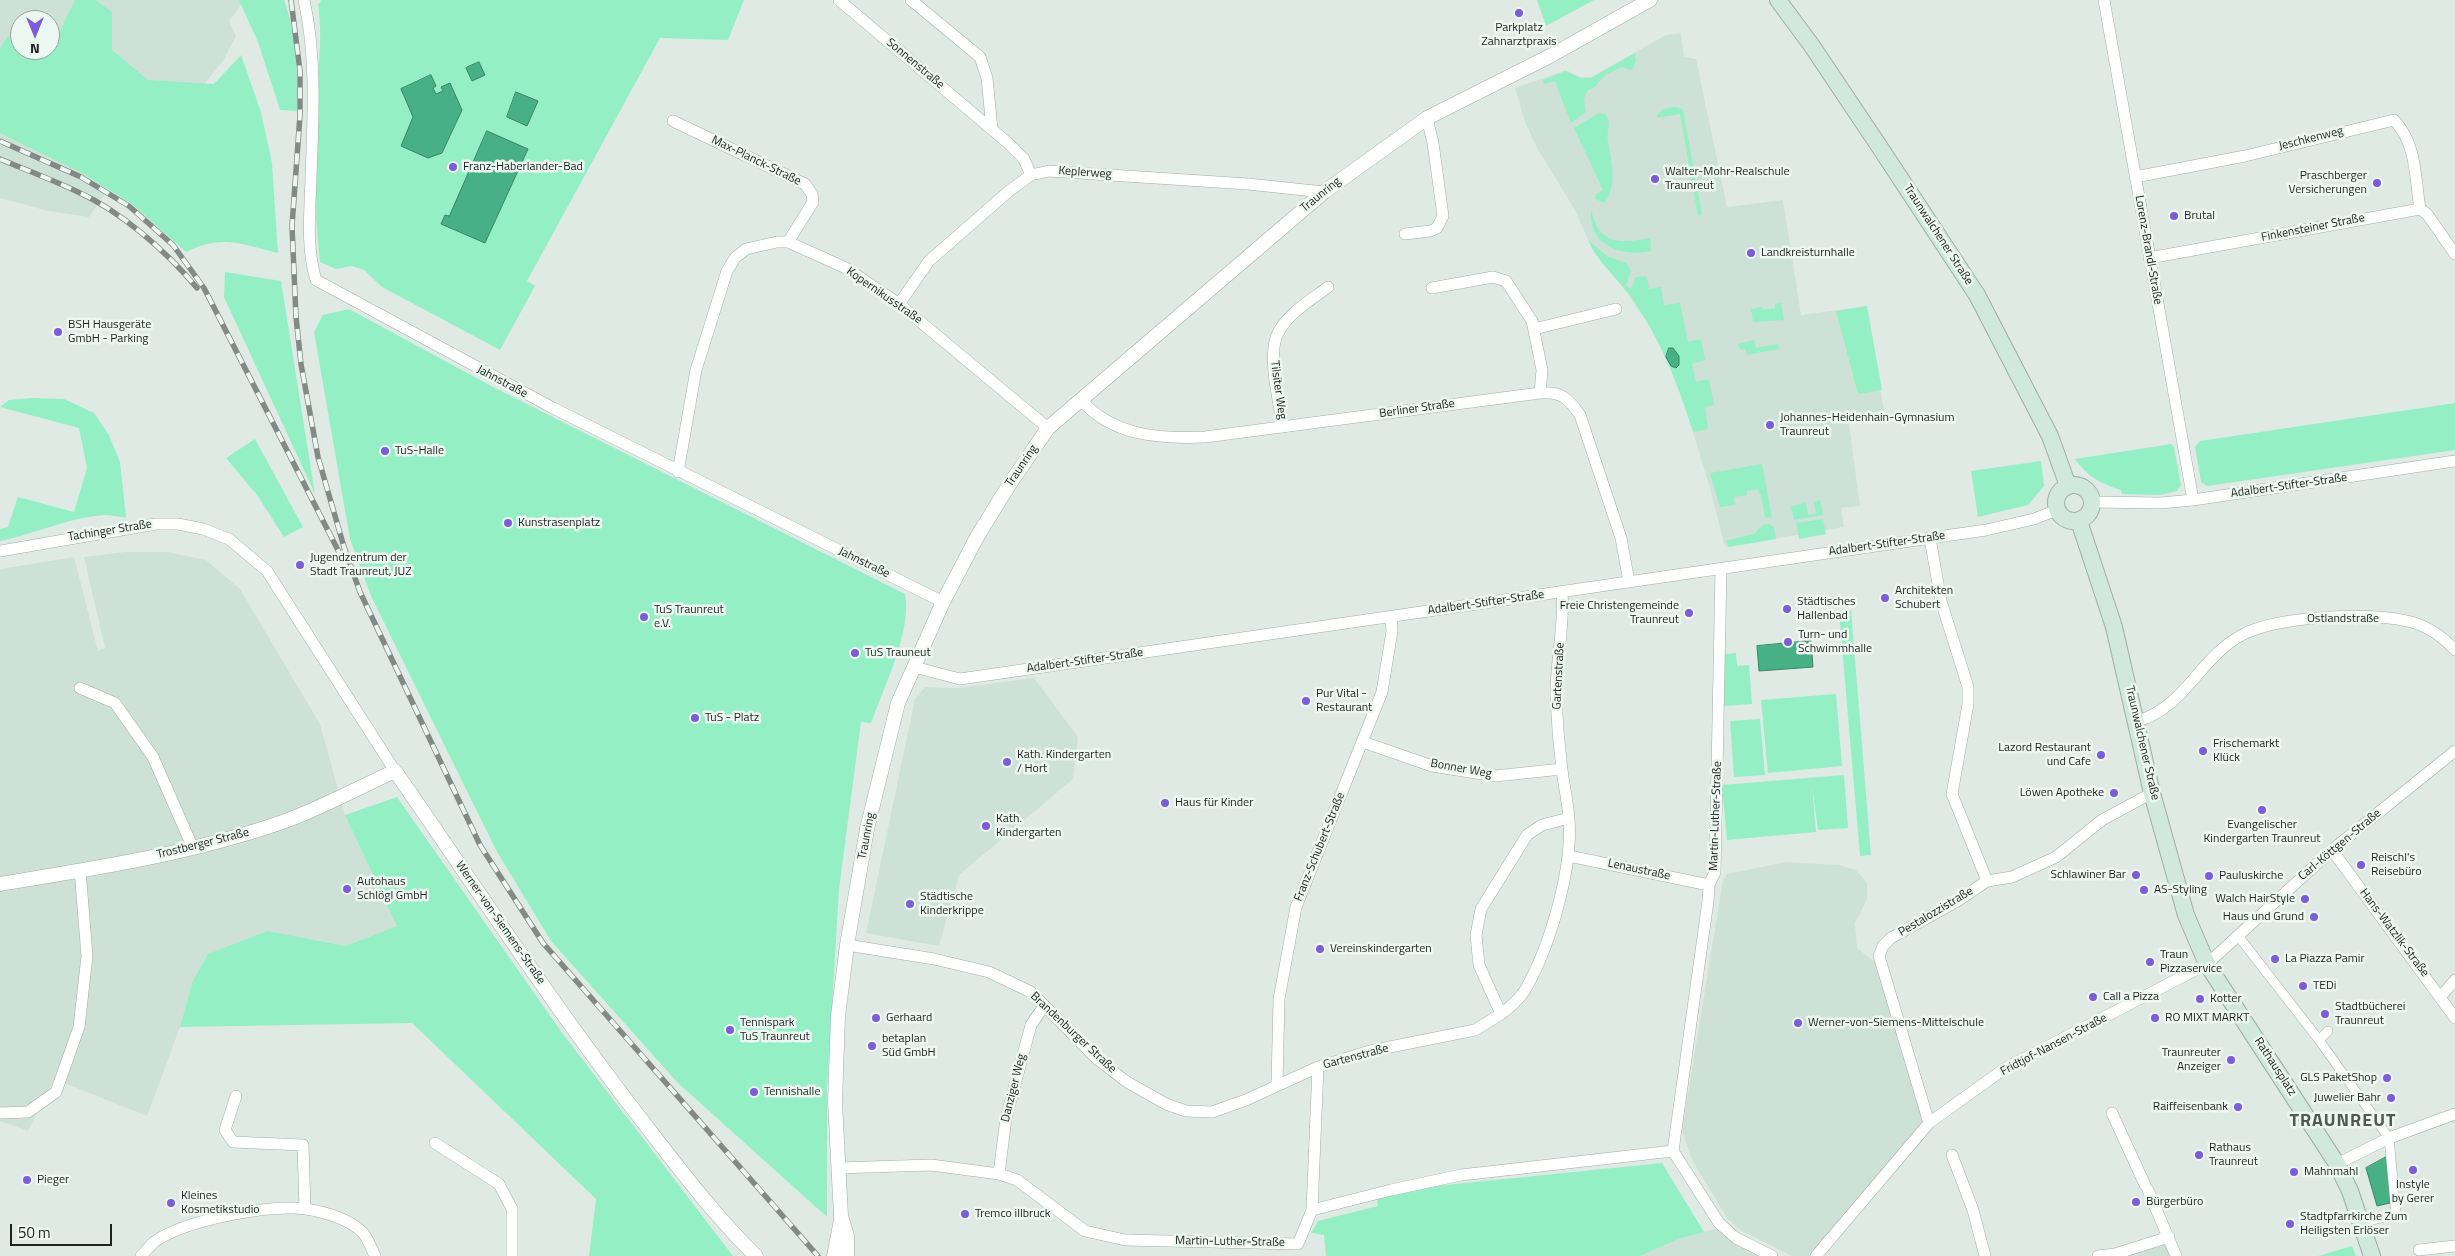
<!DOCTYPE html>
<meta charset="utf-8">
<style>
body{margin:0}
#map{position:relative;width:2455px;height:1256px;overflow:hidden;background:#e0eae5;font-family:"Titillium Web",sans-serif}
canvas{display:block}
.north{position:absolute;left:10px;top:10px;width:50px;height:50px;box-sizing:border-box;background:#edf7f2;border:1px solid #9aa29e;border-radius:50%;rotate:180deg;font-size:14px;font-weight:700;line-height:20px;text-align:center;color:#1e2220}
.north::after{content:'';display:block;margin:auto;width:18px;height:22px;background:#7c5dd8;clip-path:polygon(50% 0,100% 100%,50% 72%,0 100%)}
.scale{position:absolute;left:10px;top:1224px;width:102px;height:22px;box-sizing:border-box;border:2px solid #1e2220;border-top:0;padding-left:6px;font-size:15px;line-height:18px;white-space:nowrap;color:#1e2220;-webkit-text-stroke:4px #edf7f2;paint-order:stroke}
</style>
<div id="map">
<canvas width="2455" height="1256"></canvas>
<div class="north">N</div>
<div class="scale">50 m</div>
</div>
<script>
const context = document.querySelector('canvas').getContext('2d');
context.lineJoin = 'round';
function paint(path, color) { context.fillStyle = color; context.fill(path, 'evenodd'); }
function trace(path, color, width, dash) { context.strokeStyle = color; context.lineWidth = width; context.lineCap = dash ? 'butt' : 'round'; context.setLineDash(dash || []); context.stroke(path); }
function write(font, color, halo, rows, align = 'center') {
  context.font = font + ' "Titillium Web",sans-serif'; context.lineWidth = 5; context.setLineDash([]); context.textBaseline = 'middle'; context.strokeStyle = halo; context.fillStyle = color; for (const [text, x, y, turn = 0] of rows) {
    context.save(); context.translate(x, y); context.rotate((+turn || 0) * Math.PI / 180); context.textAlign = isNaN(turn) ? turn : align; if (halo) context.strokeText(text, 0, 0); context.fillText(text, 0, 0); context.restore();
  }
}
const built = new Path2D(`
 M 0,0 L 248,0 L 242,4 L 229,21 L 236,36 L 223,61 L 176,119 L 108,189 L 89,217 L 48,211 L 0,198 ZM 20,20 L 50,20 L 50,50 L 20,50 Z
 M 1681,33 L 1684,57 L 1696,59 L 1727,207 L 1783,200 L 1801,315 L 1867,306 L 1884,411 L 1848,417 L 1860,506 L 1841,508 L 1844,527 L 1725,547 L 1711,492 L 1685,405 L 1658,339 L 1628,294 L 1593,251 L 1575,210 L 1537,148 L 1525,122 L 1515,88 L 1566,70 L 1580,77 L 1591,77 L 1666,35 Z
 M 125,552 L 168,552 L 206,560 L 240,589 L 320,724 L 345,815 L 398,926 L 346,946 L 268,931 L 192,983 L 180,1027 L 147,1116 L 54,1079 L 28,1131 L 0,1121 L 0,569 L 74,557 L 98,651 L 105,648 L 84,557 Z
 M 1034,678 L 1078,737 L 1073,779 L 959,875 L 939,946 L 866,933 L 915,699 L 925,687 L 957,688 Z
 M 1786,862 L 1839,865 L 1856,870 L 1867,883 L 1867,899 L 1855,923 L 1857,948 L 1876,963 L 1929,1123 L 1816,1256 L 1792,1256 L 1740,1230 L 1727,1218 L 1691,1158 L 1682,1130 L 1723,880 L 1727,874 Z
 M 1719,1228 L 1765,1256 L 1639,1256 L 1677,1238 Z
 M 2169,1237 L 2176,1256 L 2093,1256 Z`);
const green = new Path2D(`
 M 75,0 L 95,0 L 112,12 L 112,50 L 148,80 L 214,84 L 241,55 L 261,112 L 272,163 L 278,253 C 241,244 222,234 186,252 L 132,204 L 82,173 L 0,133 L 0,49 L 8,36 L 20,42 L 20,50 L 36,50 L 48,55 Z
 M 239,0 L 284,0 C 297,36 298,72 297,111 L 280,110 L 258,42 Z
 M 319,0 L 744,0 L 728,40 L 660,38 L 527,281 L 535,286 L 500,350 L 382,287 L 364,270 L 352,266 L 336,269 L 320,262 C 314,209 315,154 317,100 C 318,68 323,36 318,4 L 322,1 Z
 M 1537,0 L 1594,0 L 1546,26 Z
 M 1635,53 L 1636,60 L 1633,69 L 1630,70 L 1622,67 L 1605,75 L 1595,87 L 1588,90 L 1584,98 L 1586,112 L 1571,123 L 1555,81 L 1544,84 L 1543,80 L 1566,71 L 1580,78 L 1591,78 Z
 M 1675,107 L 1683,109 L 1702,215 L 1698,216 L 1680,114 L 1657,118 L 1657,115 L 1663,109 Z
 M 1599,113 L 1606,115 C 1612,125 1606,131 1608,141 C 1612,163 1617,183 1605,203 L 1595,199 L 1596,194 L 1603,190 L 1574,128 Z
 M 1591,209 C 1599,245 1619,244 1650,238 L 1651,251 C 1621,257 1588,246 1591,209 Z
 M 1588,240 L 1607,256 L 1626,263 L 1631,271 L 1626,286 L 1631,289 L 1636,277 L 1647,276 L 1649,289 L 1661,287 L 1664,305 L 1680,303 L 1688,342 L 1701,339 L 1705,360 L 1692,364 L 1696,382 L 1709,379 L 1714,405 L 1705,407 L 1708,429 L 1693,432 C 1678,383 1659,336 1629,294 C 1615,276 1597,261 1588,240 Z
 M 225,272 L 281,281 L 315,494 L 224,297 Z
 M 1781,303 L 1784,320 L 1753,322 L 1751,309 L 1762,307 L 1763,310 L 1775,308 L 1775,304 Z
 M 1867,306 L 1882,390 L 1858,394 L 1836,311 Z
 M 349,309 L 495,388 L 905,594 C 912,631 884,687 871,723 L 861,722 L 839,889 L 827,1089 L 827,1217 L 678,1083 L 551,941 L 496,850 L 371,596 L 350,539 L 314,332 L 323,315 Z
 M 1754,340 L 1756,348 L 1778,344 L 1779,349 L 1747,355 L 1745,349 L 1740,350 L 1738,344 Z
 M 31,398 L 64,399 L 94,413 L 109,435 L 120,462 L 126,517 C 119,518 113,515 106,515 C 69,517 35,534 0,541 L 0,529 L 8,527 L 18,497 L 74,512 L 87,468 L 79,428 L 0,407 L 9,400 Z
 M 2455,403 L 2455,450 L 2207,486 L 2201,482 L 2195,447 L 2200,441 Z
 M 255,439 L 303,527 L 284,537 L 257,495 L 226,458 Z
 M 2171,444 L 2174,447 L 2181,485 L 2177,491 L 2160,495 L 2122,494 L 2121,490 C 2101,484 2087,476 2075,459 Z
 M 2041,461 L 2044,486 L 2028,505 L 1978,517 L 1971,471 Z
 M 1762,464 L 1772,517 L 1765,518 L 1761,494 L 1759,494 L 1758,489 L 1747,491 L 1747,495 L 1734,497 L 1735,505 L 1720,507 L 1710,473 Z
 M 1820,500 L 1823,515 L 1794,520 L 1791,506 L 1806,503 L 1808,515 L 1816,514 L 1814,502 Z
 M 1823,519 L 1826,534 L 1799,539 L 1796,523 Z
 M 1769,524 L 1774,527 L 1776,539 L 1729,547 L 1726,541 L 1754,534 L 1763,525 Z
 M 1851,610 L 1871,855 L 1860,856 L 1839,611 Z
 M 1736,653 L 1737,666 L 1749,665 L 1752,704 L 1724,706 L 1725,654 Z
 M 1836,694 L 1842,766 L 1768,773 L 1761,700 Z
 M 1760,719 L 1765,775 L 1734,777 L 1730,721 Z
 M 1844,775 L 1848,828 L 1818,830 L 1812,785 L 1816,832 L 1727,840 L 1722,785 Z
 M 397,797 L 560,1030 L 733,1256 L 589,1256 L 596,1199 L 412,1023 L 180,1027 L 192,983 L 208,954 L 268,931 L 346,946 L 397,926 L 345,815 Z
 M 1662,1163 L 1704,1232 L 1678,1239 L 1640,1256 L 1326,1256 L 1324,1235 L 1311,1233 L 1318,1221 L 1378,1206 L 1377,1199 L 1436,1186 Z
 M 2352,1246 L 2356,1256 L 2318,1256 Z`);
const water = new Path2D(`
 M 479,62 L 485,75 L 472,81 L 466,68 Z
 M 431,75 L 436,86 L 433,88 L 436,94 L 443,91 L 441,87 L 450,83 L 462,110 L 442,153 L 428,158 L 401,146 L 413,117 L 401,89 Z
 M 516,92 L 538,101 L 527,126 L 507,117 Z
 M 487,131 L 528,149 L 485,243 L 441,224 L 445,215 L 449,216 Z
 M 1669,348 L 1673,348 L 1679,356 L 1679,365 L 1676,368 L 1671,366 L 1666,357 Z
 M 1811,641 L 1813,667 L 1759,671 L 1757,646 Z
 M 2388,1156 L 2390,1203 L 2377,1206 L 2366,1168 Z`);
const pedestrian = new Path2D(`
 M 2239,937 L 2319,1040 L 2389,1138 L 2396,1214 L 2361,1223
 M 2319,1040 L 2328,1031`);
const minor = new Path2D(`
 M 304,0 C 317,58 313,119 311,178 C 310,213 306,247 316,280 L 553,408 L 943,602
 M 839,0 L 1008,143 L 1024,159 L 1031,175
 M 911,0 L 980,57 L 987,78 L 992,129
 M 2104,0 L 2193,500
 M 673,121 L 805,184 L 812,194 L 813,202 L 788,242
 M 2135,177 L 2245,156 L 2394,120 C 2417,144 2415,178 2420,209
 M 1405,234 L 1430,231 L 1437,228 L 1443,216 L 1433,143 L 1427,118
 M 2149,258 L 2420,209 L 2427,214 L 2455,254
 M 1432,288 L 1493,277 L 1506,281 L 1532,321 L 1542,370 L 1540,393
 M 899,304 L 929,261 L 1009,191 L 1031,175 L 1049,171 L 1248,184 L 1324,192
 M 1534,329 L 1616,309
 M 1081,400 C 1113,436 1159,439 1205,437 L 1540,393 C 1561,391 1569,399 1580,415 L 1621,538 L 1629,582
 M 1283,427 C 1279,402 1266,352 1279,331 C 1290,312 1311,300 1328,287
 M 678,472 L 696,370 L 727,271 L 735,258 L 746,249 L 777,242 L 788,242 L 846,268 L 899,304 L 1048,428
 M 2092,502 L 2160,503 L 2193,500 L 2455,461
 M 1930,538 L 1941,601 L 1968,687 L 1968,704 L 1952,794 L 1987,881
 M 0,551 L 156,524 L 178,524 L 203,529 L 229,539 L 267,571 L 395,771
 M 1721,569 L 1715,872 L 1709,885 L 1708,901 L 1673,1151 L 1719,1223 L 1736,1238 L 1772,1256
 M 1562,592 C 1565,628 1555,663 1556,698 C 1557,722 1559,746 1562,770 C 1564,786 1568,803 1569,819 C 1573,868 1550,947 1525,990 C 1519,1000 1510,1007 1501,1014 L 1479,965 L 1476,935 L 1481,909 L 1527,835 L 1542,825 L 1569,818
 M 914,667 L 960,679 L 1986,530 L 2034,519 L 2057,510
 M 80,688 L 115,703 L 153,757 L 193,848
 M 2137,721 C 2185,708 2200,657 2242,635 C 2277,616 2368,612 2407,621 C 2426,625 2442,636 2455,650
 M 1363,742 L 1432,766 L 1495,776 L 1562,769
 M 2332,850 L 2455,1018
 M 1569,856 L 1709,885
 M 847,945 L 934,959 L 989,972 L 1031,992 L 1097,1059 L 1127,1082 L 1166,1104 L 1186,1111 L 1212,1112 L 1246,1100 L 1318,1067 L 1370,1051 L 1475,1030 L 1501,1014
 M 2441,996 L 2455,980
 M 1277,1084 L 1279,999 L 1296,907 L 1382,692 L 1392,631 L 1391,617
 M 236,1096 L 225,1130 L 233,1142 L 303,1145 L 305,1209
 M 0,1113 L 28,1112 L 56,1092 L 79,1027 L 87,956 L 80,870
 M 2112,1113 L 2145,1185
 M 1929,1123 L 1879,956 L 1883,946 L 1891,938 L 1959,900 L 1987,881 L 2012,877 L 2056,857 L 2102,820 L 2152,793
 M 435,1143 L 499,1184 L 512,1209 L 512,1256
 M 1952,1155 L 1973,1210 L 1985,1256
 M 2337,1164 L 2389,1138 L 2455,1114
 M 838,1168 L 931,1165 L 999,1174 L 1017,1180 L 1085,1231 L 1125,1240 L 1298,1244 L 1312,1210 L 1391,1190 L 1461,1175 L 1673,1151
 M 999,1174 L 1006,1118 L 1031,1025 L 1044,1006
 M 2148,1190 L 2176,1256
 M 1312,1210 L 1318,1067
 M 2419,1250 L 2455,1246
 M 141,1256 C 145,1252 150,1246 154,1242 C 185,1220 269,1204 306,1209 C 324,1212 346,1218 360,1230 C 367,1235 371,1248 375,1256
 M 1816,1256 L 1929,1123 L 2004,1069 L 2207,964 L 2332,850 L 2455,751
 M 2098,1256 L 2115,1254 L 2169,1237`);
const tertiary = new Path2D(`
 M 0,884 C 97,868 196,853 288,820 C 325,806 360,787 395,771 C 475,886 552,1004 637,1114 C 675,1163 712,1213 756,1256
 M 834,1256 L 841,1220
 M 847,1256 L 847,1236 L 841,1216 L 835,1102 L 838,1016 L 847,945 L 867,829 L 898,703 L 943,602 L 977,537 L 1009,485 L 1048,428 L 1324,192 L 1427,118 L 1550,56 L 1650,0`);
const secondary = new Path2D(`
 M 1778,0 L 1812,46 L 1881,149 L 1977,295 L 2050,436 L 2068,486
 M2056 503a18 18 0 1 1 36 0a18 18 0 1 1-36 0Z
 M 2079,521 L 2114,627 L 2152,793 L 2186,915 L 2207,964 L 2337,1164 L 2350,1191 L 2372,1256`);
const rail = new Path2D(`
 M 291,0 L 300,71 L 300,115 L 292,226 L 296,317 L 301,364 L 318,457 L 344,547 L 360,592 L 480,845 L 543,943 L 818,1256
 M 0,141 L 81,177 L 129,206 L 173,245 L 204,288 L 341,556
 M 0,159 C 26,170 53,180 78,192 C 122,212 166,251 197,288`);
const markers = [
 [1519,13,5,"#7c5dd8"],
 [453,167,5,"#7c5dd8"],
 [1655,179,5,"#7c5dd8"],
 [2377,183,5,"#7c5dd8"],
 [2174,216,5,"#7c5dd8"],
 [1751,253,5,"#7c5dd8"],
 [58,332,5,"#7c5dd8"],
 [1770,425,5,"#7c5dd8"],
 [385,451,5,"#7c5dd8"],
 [508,523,5,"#7c5dd8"],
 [300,565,5,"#7c5dd8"],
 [1885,598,5,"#7c5dd8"],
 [1787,609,5,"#7c5dd8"],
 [1689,613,5,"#7c5dd8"],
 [644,617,5,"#7c5dd8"],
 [1788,642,5,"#7c5dd8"],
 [855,653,5,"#7c5dd8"],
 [1306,701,5,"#7c5dd8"],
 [695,718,5,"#7c5dd8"],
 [2203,751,5,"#7c5dd8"],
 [2101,755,5,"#7c5dd8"],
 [1007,762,5,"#7c5dd8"],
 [2114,793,5,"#7c5dd8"],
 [1165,803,5,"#7c5dd8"],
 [2262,810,5,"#7c5dd8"],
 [986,826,5,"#7c5dd8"],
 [2361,865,5,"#7c5dd8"],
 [2136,875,5,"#7c5dd8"],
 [2209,876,5,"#7c5dd8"],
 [347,889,5,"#7c5dd8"],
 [2144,890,5,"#7c5dd8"],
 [2305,899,5,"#7c5dd8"],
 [910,904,5,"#7c5dd8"],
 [2314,917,5,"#7c5dd8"],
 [1320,949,5,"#7c5dd8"],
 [2275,959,5,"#7c5dd8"],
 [2150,962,5,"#7c5dd8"],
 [2303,986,5,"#7c5dd8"],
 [2093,997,5,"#7c5dd8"],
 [2200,999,5,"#7c5dd8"],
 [2325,1014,5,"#7c5dd8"],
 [876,1018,5,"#7c5dd8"],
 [2155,1018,5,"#7c5dd8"],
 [1798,1023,5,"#7c5dd8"],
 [730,1030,5,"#7c5dd8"],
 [872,1046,5,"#7c5dd8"],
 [2231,1060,5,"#7c5dd8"],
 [2387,1078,5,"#7c5dd8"],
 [754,1092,5,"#7c5dd8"],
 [2391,1098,5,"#7c5dd8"],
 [2238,1107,5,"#7c5dd8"],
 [2199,1155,5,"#7c5dd8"],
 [2413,1170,5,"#7c5dd8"],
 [2294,1172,5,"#7c5dd8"],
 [27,1180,5,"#7c5dd8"],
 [2136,1202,5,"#7c5dd8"],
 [171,1203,5,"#7c5dd8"],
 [965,1214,5,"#7c5dd8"],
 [2290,1224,5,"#7c5dd8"]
];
const poiNames = [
 ["Parkplatz",1519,28,"center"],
 ["Zahnarztpraxis",1519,42,"center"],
 ["Franz-Haberlander-Bad",463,167],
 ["Walter-Mohr-Realschule",1665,172],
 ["Traunreut",1665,186],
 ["Praschberger",2367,176,"right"],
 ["Versicherungen",2367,190,"right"],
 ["Brutal",2184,216],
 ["Landkreisturnhalle",1761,253],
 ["BSH Hausgeräte",68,325],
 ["GmbH - Parking",68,339],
 ["Johannes-Heidenhain-Gymnasium",1780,418],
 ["Traunreut",1780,432],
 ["TuS-Halle",395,451],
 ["Kunstrasenplatz",518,523],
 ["Jugendzentrum der",310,558],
 ["Stadt Traunreut, JUZ",310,572],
 ["Architekten",1895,591],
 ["Schubert",1895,605],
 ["Städtisches",1797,602],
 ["Hallenbad",1797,616],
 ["Freie Christengemeinde",1679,606,"right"],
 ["Traunreut",1679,620,"right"],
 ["TuS Traunreut",654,610],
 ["e.V.",654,624],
 ["Turn- und",1798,635],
 ["Schwimmhalle",1798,649],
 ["TuS Trauneut",865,653],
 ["Pur Vital -",1316,694],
 ["Restaurant",1316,708],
 ["TuS - Platz",705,718],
 ["Frischemarkt",2213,744],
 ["Klück",2213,758],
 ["Lazord Restaurant",2091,748,"right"],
 ["und Cafe",2091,762,"right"],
 ["Kath. Kindergarten",1017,755],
 ["/ Hort",1017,769],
 ["Löwen Apotheke",2104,793,"right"],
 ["Haus für Kinder",1175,803],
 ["Kath.",996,819],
 ["Kindergarten",996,833],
 ["Evangelischer",2262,825,"center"],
 ["Kindergarten Traunreut",2262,839,"center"],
 ["Reischl's",2371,858],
 ["Reisebüro",2371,872],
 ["Schlawiner Bar",2126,875,"right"],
 ["Pauluskirche",2219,876],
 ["Autohaus",357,882],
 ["Schlögl GmbH",357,896],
 ["AS-Styling",2154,890],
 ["Städtische",920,897],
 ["Kinderkrippe",920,911],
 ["Walch HairStyle",2295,899,"right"],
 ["Haus und Grund",2304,917,"right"],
 ["Vereinskindergarten",1330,949],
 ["Traun",2160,955],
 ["Pizzaservice",2160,969],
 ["La Piazza Pamir",2285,959],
 ["TEDi",2313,986],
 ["Call a Pizza",2103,997],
 ["Kotter",2210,999],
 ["Stadtbücherei",2335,1007],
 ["Traunreut",2335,1021],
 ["Gerhaard",886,1018],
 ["RO MIXT MARKT",2165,1018],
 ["Tennispark",740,1023],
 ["TuS Traunreut",740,1037],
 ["Werner-von-Siemens-Mittelschule",1808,1023],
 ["betaplan",882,1039],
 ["Süd GmbH",882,1053],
 ["Traunreuter",2221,1053,"right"],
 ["Anzeiger",2221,1067,"right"],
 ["GLS PaketShop",2377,1078,"right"],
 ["Tennishalle",764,1092],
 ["Juwelier Bahr",2381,1098,"right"],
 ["Raiffeisenbank",2228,1107,"right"],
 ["Rathaus",2209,1148],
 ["Traunreut",2209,1162],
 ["Mahnmahl",2304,1172],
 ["Pieger",37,1180],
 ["Instyle",2413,1185,"center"],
 ["by Gerer",2413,1199,"center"],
 ["Kleines",181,1196],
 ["Kosmetikstudio",181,1210],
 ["Bürgerbüro",2146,1202],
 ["Tremco illbruck",975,1214],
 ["Stadtpfarrkirche Zum",2300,1217],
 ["Heiligsten Erlöser",2300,1231]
];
const streetNames = [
 ["Sonnenstraße",915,64,40],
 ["Jeschkenweg",2311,139,-14],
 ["Max-Planck-Straße",756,161,26],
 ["Keplerweg",1085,173,4],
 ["Traunring",1321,195,-39],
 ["Finkensteiner Straße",2313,228,-11],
 ["Traunwalchener Straße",1938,235,57],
 ["Lorenz-Brandl-Straße",2148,250,80],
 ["Kopernikusstraße",884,296,35],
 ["Jahnstraße",502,382,28],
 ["Tilsiter Weg",1278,390,82],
 ["Berliner Straße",1417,409,-8],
 ["Traunring",1022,466,-56],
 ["Adalbert-Stifter-Straße",2289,486,-8],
 ["Tachinger Straße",110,531,-9],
 ["Adalbert-Stifter-Straße",1887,544,-8],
 ["Jahnstraße",864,563,26],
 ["Adalbert-Stifter-Straße",1486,603,-8],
 ["Ostlandstraße",2343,619],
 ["Adalbert-Stifter-Straße",1085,661,-8],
 ["Gartenstraße",1559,676,-87],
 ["Traunwalchener Straße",2142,743,77],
 ["Bonner Weg",1461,769,10],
 ["Martin-Luther-Straße",1716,816,-88],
 ["Traunring",867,836,-79],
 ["Trostberger Straße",203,844,-14],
 ["Carl-Köttgen-Straße",2340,845,-40],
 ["Franz-Schubert-Straße",1320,847,-68],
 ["Lenaustraße",1639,870,12],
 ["Pestalozzistraße",1936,912,-31],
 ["Werner-von-Siemens-Straße",500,923,55],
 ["Hans-Watzlik-Straße",2394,933,53],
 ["Brandenburger Straße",1073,1033,43],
 ["Fridtjof-Nansen-Straße",2054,1045,-28],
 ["Gartenstraße",1356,1057,-15],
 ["Rathausplatz",2275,1067,57],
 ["Danziger Weg",1014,1088,-76],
 ["Martin-Luther-Straße",1230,1242,1]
];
const districtNames = [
 ["TRAUNREUT",2343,1122]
];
paint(built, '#cee1d7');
paint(green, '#94efc5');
paint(water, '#48b085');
trace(water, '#3b8567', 1);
trace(pedestrian, '#a2aca7', 10);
trace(minor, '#a2aca7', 12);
trace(tertiary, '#a2aca7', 15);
trace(secondary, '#a2aca7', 18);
trace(pedestrian, '#fff', 9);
trace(minor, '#fff', 11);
trace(tertiary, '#fff', 14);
trace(secondary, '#d0e8dd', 16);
trace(rail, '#838a86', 5.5);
trace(rail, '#edf7f2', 4, [11]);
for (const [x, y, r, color] of markers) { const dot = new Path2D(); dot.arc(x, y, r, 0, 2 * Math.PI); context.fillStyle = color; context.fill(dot); trace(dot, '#edf7f2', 2); }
write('12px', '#1e2220', '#edf7f2', poiNames, 'left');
write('12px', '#1e2220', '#edf7f2', streetNames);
context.letterSpacing = '1px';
write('bold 18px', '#505954', '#edf7f2', districtNames);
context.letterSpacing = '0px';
</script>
